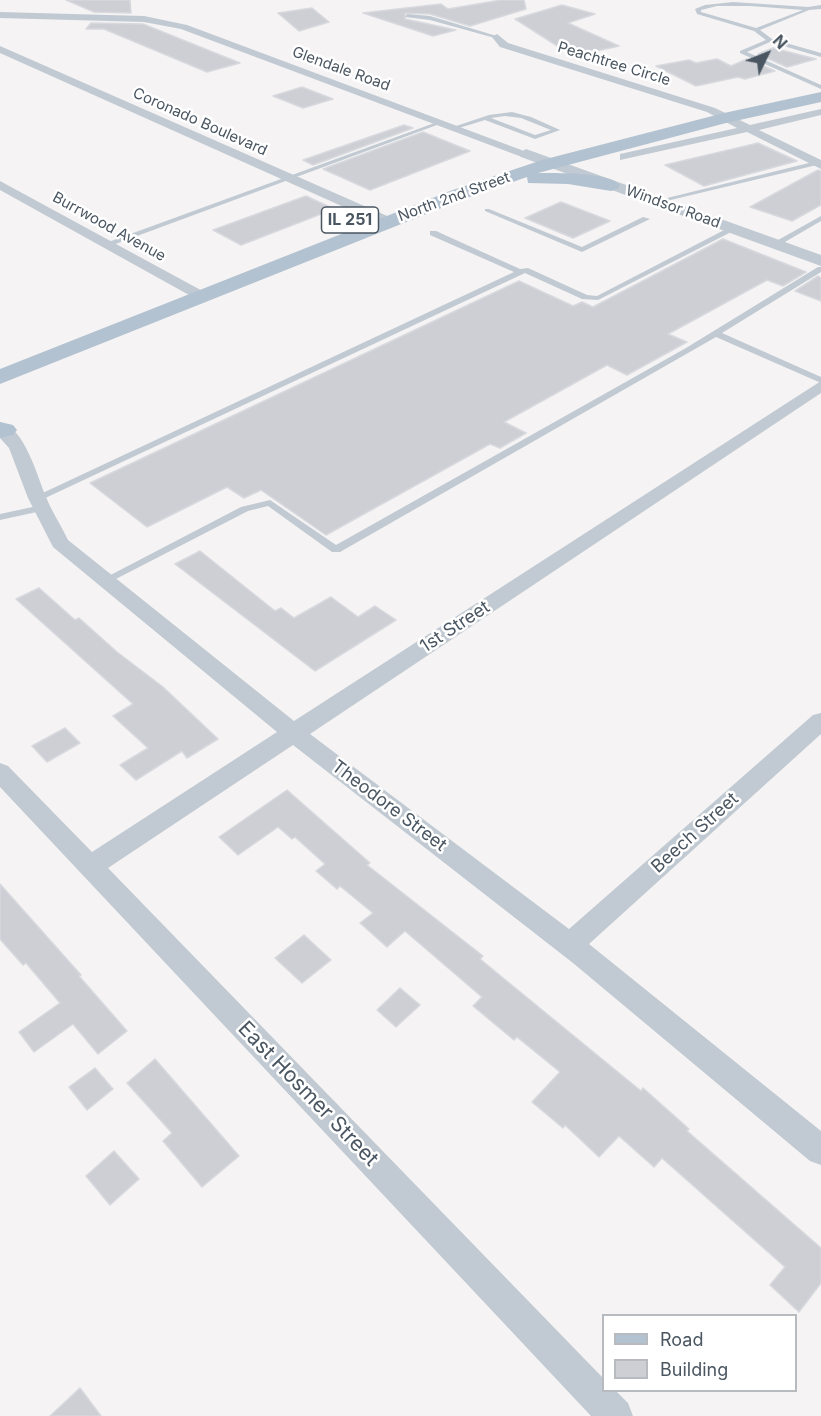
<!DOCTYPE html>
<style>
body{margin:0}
#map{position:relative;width:821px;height:1416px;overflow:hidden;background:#f5f3f3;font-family:Inter,sans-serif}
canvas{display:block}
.legend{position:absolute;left:602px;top:1314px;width:195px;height:78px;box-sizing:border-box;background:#fff;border:2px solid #b7bbc0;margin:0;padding:8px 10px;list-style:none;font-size:18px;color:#4a5661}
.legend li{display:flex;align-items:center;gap:12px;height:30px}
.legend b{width:30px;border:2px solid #b7bbc0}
.north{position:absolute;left:737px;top:24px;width:60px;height:60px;-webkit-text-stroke:4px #fff;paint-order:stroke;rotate:47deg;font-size:16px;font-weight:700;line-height:24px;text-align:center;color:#4a5661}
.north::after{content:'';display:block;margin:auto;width:21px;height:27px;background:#4a5661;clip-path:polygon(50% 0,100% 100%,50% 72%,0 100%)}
</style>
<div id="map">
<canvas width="821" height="1416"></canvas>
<ul class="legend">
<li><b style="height:8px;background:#b3c2d1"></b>Road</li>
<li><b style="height:16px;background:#cdcfd5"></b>Building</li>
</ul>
<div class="north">N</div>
</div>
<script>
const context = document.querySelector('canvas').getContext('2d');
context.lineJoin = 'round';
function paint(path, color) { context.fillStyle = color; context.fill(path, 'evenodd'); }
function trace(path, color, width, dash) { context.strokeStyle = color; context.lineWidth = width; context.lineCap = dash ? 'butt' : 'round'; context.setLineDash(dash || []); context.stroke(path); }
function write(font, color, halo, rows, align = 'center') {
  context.font = font + ' Inter,sans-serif'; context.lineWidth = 5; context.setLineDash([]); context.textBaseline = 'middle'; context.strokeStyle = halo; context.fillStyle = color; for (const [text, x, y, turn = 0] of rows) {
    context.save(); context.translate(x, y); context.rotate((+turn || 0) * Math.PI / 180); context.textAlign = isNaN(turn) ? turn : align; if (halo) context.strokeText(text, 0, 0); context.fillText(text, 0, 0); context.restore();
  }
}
const building = new Path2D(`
 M 66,0 L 130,0 L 131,13 L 94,12 Z
 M 501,0 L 524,0 L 526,9 L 470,26 L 430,14 L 405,13 L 405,19 L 456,30 L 433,36 L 363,13 L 441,4 L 448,9 Z
 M 562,5 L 595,14 L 568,23 L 619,46 L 573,56 L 515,19 Z
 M 312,8 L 329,22 L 299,31 L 278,13 Z
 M 91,23 L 143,24 L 240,63 L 207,72 L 104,29 L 86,29 Z
 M 773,48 L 816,59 L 787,67 L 758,54 Z
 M 717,59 L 731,66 L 747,59 L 775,71 L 745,79 L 738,77 L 696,86 L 656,66 L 689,60 L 696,63 Z
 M 302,87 L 333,99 L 303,108 L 273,96 Z
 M 404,125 L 413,128 L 313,165 L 303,160 Z
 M 423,132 L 470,151 L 370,190 L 323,169 Z
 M 758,143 L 797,161 L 704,186 L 665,165 Z
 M 818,170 L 821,171 L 821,205 L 792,221 L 750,207 Z
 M 306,196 L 334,209 L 241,245 L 213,230 Z
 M 561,202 L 610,221 L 573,238 L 525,218 Z
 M 723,239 L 806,272 L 783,286 L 767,280 L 668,334 L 687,342 L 627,375 L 607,365 L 504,422 L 526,433 L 500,448 L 490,444 L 326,535 L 261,490 L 244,498 L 227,487 L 147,527 L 90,483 L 519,281 L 573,306 L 582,302 L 593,307 Z
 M 818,276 L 821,278 L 821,301 L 795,291 Z
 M 200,551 L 275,611 L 281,608 L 294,618 L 331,597 L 358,617 L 375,606 L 396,620 L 315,671 L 175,564 Z
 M 39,588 L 75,620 L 79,618 L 117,652 L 163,687 L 218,739 L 187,758 L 182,751 L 136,780 L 120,765 L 148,748 L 113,716 L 133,704 L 16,599 Z
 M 65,728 L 80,743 L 47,762 L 32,746 Z
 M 287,790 L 370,863 L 367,865 L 483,956 L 480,959 L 569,1032 L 641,1091 L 643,1088 L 689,1129 L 687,1131 L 821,1248 L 821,1283 L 799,1312 L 770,1285 L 785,1267 L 662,1158 L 654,1167 L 619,1136 L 599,1157 L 565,1125 L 563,1128 L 532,1102 L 560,1072 L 517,1037 L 514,1040 L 473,1006 L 482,997 L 405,931 L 387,947 L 360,923 L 373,913 L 340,886 L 337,889 L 316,871 L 325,864 L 295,837 L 292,839 L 278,827 L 238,855 L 219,837 Z
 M 0,884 L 81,975 L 79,976 L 127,1031 L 98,1054 L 73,1024 L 34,1052 L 19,1032 L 60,1003 L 26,963 L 23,965 L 0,939 Z
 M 304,935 L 331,960 L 302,983 L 275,958 Z
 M 400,988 L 420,1005 L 396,1027 L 377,1010 Z
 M 155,1059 L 239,1156 L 202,1187 L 163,1141 L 172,1133 L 127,1083 Z
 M 95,1068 L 113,1089 L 87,1110 L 69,1087 Z
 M 114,1151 L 139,1179 L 110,1205 L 86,1176 Z
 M 80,1388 L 101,1416 L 50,1416 Z`);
const service = new Path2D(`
 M 733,2 L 808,7 L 821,5 L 821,9 L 809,10 L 760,30 L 772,39 L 821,53 L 821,57 L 770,42 L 747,52 L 821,85 L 821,89 L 740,53 L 740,51 L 766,40 L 754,31 L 697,14 L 695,9 L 705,5 ZM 717,6 L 750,6 L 803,10 L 756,28 L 701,12 L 701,10 Z
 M 407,14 L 430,16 L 500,37 L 495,38 L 430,20 L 405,17 Z
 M 512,112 L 531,117 L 560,130 L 535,139 L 485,120 L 456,129 L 453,127 L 489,115 ZM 505,116 L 521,118 L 551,130 L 535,135 L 491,118 Z
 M 440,121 L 445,122 L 110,246 L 103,244 Z
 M 821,160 L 821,164 L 658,203 L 655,201 Z
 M 485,209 L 489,209 L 582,247 L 643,217 L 650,219 L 582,252 L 485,211 Z
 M 821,216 L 821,221 L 778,246 L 771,244 Z
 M 730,227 L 737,229 L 598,300 L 582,299 L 525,273 L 41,500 L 33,500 L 32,498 L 514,272 L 430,235 L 430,231 L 436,231 L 520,269 L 528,268 L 587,295 L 597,296 Z
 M 818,267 L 821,267 L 821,272 L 722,333 L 821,377 L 821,383 L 716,337 L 340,552 L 332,552 L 268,506 L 248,511 L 110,582 L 102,582 L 101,580 L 241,507 L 270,500 L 336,545 L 686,348 Z
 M 42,505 L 46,506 L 46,510 L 0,520 L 0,514 Z`);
const minor = new Path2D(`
 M 0,12 L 144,16 L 187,25 L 532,154 L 522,157 L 181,29 L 144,22 L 0,18 Z
 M 497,34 L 508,43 L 715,108 L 750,125 L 821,109 L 821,115 L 759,130 L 821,160 L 821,169 L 747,132 L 620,160 L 620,154 L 737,128 L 707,112 L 500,47 L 492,37 Z
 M 0,46 L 394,219 L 396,222 L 394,225 L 384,225 L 0,53 Z
 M 0,181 L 208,294 L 210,297 L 203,301 L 198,300 L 0,190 Z
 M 821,381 L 821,393 L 310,734 L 569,929 L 813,715 L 821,713 L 821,734 L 589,944 L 821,1131 L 821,1165 L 810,1161 L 573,963 L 293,745 L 108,868 L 604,1379 L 604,1390 L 615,1390 L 628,1403 L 633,1416 L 591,1416 L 0,787 L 0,763 L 8,766 L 92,852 L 277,732 L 53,547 L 28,498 L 9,448 L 0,438 L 0,422 C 25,428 37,476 46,497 C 52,512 61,525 68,540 L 294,721 Z`);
const tertiary = new Path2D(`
 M 526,149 L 821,255 L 821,266 L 521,157 L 518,154 Z`);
const primary = new Path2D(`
 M 821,92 L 821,102 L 726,123 L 538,173 C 555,173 611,172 620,185 L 618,189 L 611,191 L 568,184 L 528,183 L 527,177 L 464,199 L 0,384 L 0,369 L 450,191 L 542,160 L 724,113 Z
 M 0,422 L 13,425 L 17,430 L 13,435 L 0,438 Z`);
const farStreetnames = [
 ["Peachtree Circle",614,64,17],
 ["Glendale Road",341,69,20],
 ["Coronado Boulevard",200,122,24],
 ["North 2nd Street",454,197,-20],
 ["Windsor Road",673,207,20],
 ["Burrwood Avenue",109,227,29]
];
const shields = [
 [350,220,57]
];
const shieldNames = [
 ["IL 251",350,220]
];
const streetNames = [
 ["1st Street",455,627,-33],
 ["Theodore Street",389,806,37],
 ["Beech Street",695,833,-42]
];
const nearStreetnames = [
 ["East Hosmer Street",308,1094,46]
];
paint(building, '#cdcfd5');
trace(building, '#d7d9de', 1.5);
paint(service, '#c1cad2');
paint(minor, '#c1cad2');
paint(tertiary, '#c1cad2');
paint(primary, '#b3c2d1');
write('15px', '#4a5661', '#fff', farStreetnames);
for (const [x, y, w] of shields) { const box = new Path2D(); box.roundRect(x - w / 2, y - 13, w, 26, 4.5); context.fillStyle = '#fff'; context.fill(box); trace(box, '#4a5661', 1.5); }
write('bold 16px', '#4a5661', null, shieldNames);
write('18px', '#4a5661', '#fff', streetNames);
write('21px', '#4a5661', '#fff', nearStreetnames);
</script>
